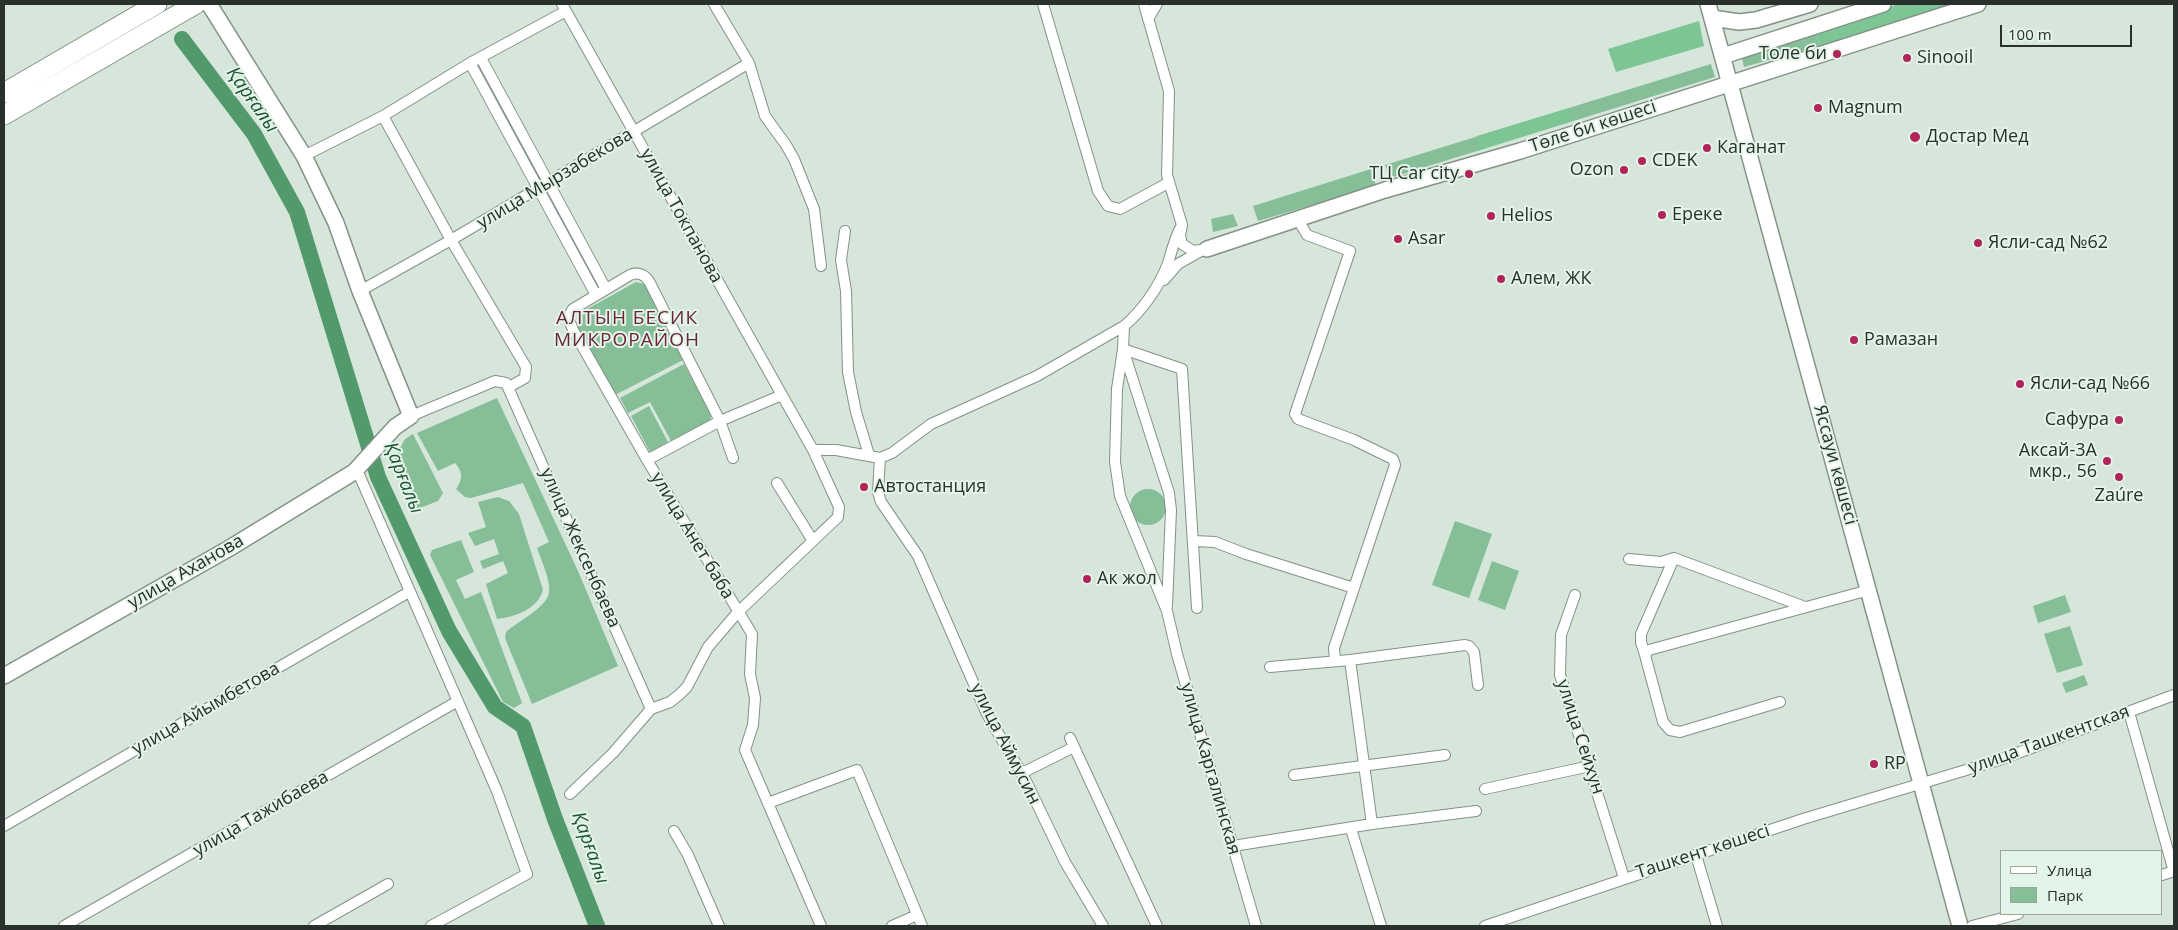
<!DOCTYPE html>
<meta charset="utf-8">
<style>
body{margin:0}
#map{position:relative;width:2178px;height:930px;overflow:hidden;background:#d6e6db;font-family:"Open Sans",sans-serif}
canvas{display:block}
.frame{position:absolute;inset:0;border:5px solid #2a302b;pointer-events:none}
.legend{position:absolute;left:2000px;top:850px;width:162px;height:65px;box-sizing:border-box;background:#e3f4e8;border:1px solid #99a69c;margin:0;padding:6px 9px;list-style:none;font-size:15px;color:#2a302b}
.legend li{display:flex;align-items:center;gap:10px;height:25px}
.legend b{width:25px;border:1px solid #99a69c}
.scale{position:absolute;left:2000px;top:25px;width:132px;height:22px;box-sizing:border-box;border:2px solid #2a302b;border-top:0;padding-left:6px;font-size:15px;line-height:18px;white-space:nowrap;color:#2a302b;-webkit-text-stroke:4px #e3f4e8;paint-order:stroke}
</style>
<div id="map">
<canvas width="2178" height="930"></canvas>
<div class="frame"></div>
<ul class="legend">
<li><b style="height:6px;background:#fff"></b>Улица</li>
<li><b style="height:14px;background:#86be98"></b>Парк</li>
</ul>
<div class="scale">100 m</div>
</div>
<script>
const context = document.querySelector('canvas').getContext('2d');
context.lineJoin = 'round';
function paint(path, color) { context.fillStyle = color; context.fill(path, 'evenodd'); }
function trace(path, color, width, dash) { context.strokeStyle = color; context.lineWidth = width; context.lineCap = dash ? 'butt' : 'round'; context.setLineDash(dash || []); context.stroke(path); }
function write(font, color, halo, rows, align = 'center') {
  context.font = font + ' "Open Sans",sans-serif'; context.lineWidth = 4; context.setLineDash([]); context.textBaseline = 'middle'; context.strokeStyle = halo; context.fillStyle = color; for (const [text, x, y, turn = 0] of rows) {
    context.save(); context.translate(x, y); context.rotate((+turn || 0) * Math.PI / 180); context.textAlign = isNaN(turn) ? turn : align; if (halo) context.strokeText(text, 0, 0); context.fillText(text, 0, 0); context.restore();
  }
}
const green = new Path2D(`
 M 1815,31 L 1820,46 L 1744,67 L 1741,54 Z
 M 1711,64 L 1715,77 L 1390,178 L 1385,165 Z
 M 1371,169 L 1376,186 L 1258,221 L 1253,206 Z
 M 1233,214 L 1238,226 L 1213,232 L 1211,219 Z
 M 636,282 L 652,286 L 687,358 L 615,395 L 579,330 L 577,319 L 580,313 Z
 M 684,364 L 710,413 L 711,420 L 671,441 L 650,402 L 628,413 L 620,398 Z
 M 497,398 L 578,571 L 618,666 L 532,704 L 505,638 L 506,632 C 517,622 546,608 549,593 C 551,580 541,560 537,548 L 549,542 L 523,483 L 471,498 L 465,497 L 456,489 C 463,479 463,472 455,463 L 438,471 L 417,433 Z
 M 649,406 L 668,442 L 650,452 L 631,416 Z
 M 413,434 L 443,493 L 438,501 L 415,510 L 393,461 L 405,439 Z
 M1130 507a18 18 0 1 1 36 0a18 18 0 1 1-36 0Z
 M 498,497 L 509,501 L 519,514 L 543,590 C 538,609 515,617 497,619 L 486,584 L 508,573 L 503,561 L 483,569 L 480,561 L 499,554 L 494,539 L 475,546 L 468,533 L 486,527 L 478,502 Z
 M 1455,521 L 1492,534 L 1469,598 L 1432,585 Z
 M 461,540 L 474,572 L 456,580 L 465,599 L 481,592 L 522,703 L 514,708 L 503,702 L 430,555 L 432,550 Z
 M 1492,561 L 1519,571 L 1505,610 L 1478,600 Z
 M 2065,595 L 2071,612 L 2038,623 L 2033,606 Z
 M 2070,626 L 2083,665 L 2057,673 L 2044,634 Z
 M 2084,675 L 2088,685 L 2066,693 L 2062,683 Z`);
const forest = new Path2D(`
 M 1899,4 L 1951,4 L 1820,46 L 1815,31 Z
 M 1699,21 L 1704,46 L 1616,72 L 1608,49 Z
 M 1569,108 L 1572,121 L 1477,151 L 1477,136 Z`);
const river = new Path2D(`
 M 182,39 L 254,134 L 297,212 L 378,477 L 449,631 L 495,707 L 523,726 L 555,819 L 597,926`);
const street = new Path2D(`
 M 562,4 L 782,395
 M 714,4 L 749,63 L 765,116 L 786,145 L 794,159 L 814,209 L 821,266
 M 1043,4 L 1098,191 L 1108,206 L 1120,209 L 1168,183
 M 1144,4 L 1169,91 L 1167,175 L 1182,225 L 1180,235 L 1182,244 L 1193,251 L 1207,249
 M 1148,19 L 1157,4
 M 481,58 L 606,289
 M 470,63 L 596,295
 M 383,116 L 451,240 L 526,367 L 525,378 L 509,387
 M 304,156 L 383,116 L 470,63 L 566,11
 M 1297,218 L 1307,235 L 1350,251 L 1295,414 L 1298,419 L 1354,440 L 1393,459 L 1395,465 L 1334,648 L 1335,660
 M 845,231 L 841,260 L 846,291 L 848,372 L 856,412 L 869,455
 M 1164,280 L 1178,264 L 1201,251
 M 360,291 L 451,240 L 749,63
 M 1124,326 L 1123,349 L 1117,389 L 1115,462 L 1120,496 L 1167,611 L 1177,654 L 1256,926
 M 1123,349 L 1182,369 L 1197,608
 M 1124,352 L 1169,493 L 1171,510 L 1167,606
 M 411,416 L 495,381 L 506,383 L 651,709
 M 880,458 L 878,492 L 881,502 L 918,556 L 987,714 L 1026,781 L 1065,862 L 1103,926
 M 880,458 L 892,453 L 931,424 L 1037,376 L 1124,326 C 1142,311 1158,288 1167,266 C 1172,252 1174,238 1182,225
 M 647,460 L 573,330 L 568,317 L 573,309 L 630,275 C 638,271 646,275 650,283 L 720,421 L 733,458
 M 357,470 L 497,791 L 527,874 L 431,926
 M 777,483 L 813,541
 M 1194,541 L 1215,542 L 1246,554 L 1354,588
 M 1629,559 L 1661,562 L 1674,558
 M 1575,595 L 1561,635 L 1560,675 L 1624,878
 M 1645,655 L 1641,642 L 1641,634 L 1674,558 L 1805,607
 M 1350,660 L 1372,824
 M 1270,667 L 1350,660 L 1465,645 L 1469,646 L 1474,652 L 1478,685
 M 1780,702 L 1680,732 L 1670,730 L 1663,722 L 1645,655 L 1649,650 L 1869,590
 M 2129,712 L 2174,872
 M 1070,738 L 1157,926
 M 1022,773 L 1074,747
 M 1294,775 L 1445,755
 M 1485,789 L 1590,766
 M 570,794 L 613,753 L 651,709 L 670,702 L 679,695 L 687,687 L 708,647 L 738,612 L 838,517 L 839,507 L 813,450
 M 768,803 L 857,770 L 922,926
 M 4,826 L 409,592
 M 1351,829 L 1381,926
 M 674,831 L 688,855 L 719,926
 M 1233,846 L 1372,824 L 1476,811
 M 1696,855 L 1717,926
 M 2162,875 L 2174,871
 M 64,926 L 458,701
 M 314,926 L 388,884
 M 821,926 L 745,750 L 753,725 L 755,698 L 750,674 L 752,634 L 647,460 L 720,421 L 782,395 L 813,450 L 836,450 L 880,458
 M 892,926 L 917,915
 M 1485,926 L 1803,819 L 1996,761 L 2174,695
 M 1972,926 L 2018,914`);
const secondary = new Path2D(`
 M 1708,4 L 1960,926
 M 1712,18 L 1739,22 L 1756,20 L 1810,4
 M 1723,56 L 1883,4
 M 1207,249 L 1385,190 L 1520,151 L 1978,4
 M 4,676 L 228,549 L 354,472 L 395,427 L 411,416 L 360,291 L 336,223 L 304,156 L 209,4`);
const highway = new Path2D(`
 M 4,93 L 157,4
 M 4,115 L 196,4`);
const markers = [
 [1837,54,5,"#b12359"],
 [1907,58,5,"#b12359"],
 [1818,108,5,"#b12359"],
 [1915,137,6,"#b12359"],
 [1707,148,5,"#b12359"],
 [1642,161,5,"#b12359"],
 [1624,170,5,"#b12359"],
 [1469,174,5,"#b12359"],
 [1662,215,5,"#b12359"],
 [1491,216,5,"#b12359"],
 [1398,239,5,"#b12359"],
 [1978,243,5,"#b12359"],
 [1501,279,5,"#b12359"],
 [1854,340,5,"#b12359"],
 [2020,384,5,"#b12359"],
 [2119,420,5,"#b12359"],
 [2107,461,5,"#b12359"],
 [2119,477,5,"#b12359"],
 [864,487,5,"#b12359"],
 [1087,579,5,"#b12359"],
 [1874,764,5,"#b12359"]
];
const poiNames = [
 ["Толе би",1827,54,"right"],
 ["Sinooil",1917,58],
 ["Magnum",1828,108],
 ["Достар Мед",1926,137],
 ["Каганат",1717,148],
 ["CDEK",1652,161],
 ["Ozon",1614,170,"right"],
 ["ТЦ Car city",1459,174,"right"],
 ["Ереке",1672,215],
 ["Helios",1501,216],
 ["Asar",1408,239],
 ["Ясли-сад №62",1988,243],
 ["Алем, ЖК",1511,279],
 ["Рамазан",1864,340],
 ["Ясли-сад №66",2030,384],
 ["Сафура",2109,420,"right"],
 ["Аксай-3А",2097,451,"right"],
 ["мкр., 56",2097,472,"right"],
 ["Автостанция",874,487],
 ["Zaúre",2119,496,"center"],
 ["Ак жол",1097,579],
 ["RP",1884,764]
];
const streetNames = [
 ["Төле би көшесі",1593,127,-18],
 ["улица Мырзабекова",555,179,-31],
 ["улица Токпанова",681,216,61],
 ["Яссауи көшесі",1835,465,75],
 ["улица Анет баба",692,536,59],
 ["улица Жексенбаева",580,548,66],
 ["улица Аханова",186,572,-30],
 ["улица Айымбетова",206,709,-30],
 ["улица Сейхун",1580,737,72],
 ["улица Ташкентская",2049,740,-20],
 ["улица Аймусин",1005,744,63],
 ["улица Каргалинская",1210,769,74],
 ["улица Тажибаева",261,814,-30],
 ["Ташкент көшесі",1703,852,-18]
];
const waterNames = [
 ["Қарғалы",252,100,55],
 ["Қарғалы",403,478,68],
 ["Қарғалы",590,848,70]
];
const neighbourhoodNames = [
 ["АЛТЫН БЕСИК",627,319],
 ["МИКРОРАЙОН",627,341]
];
paint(green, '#86be98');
paint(forest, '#7dc595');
trace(river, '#52996b', 16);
trace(street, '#839287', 12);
trace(secondary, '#839287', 18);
trace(highway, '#839287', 21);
trace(street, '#fff', 10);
trace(secondary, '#fff', 15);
trace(highway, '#fff', 19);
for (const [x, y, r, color] of markers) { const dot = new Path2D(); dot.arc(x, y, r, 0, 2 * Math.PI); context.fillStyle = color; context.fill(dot); trace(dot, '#e3f4e8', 2); }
write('18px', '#2a302b', '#e3f4e8', poiNames, 'left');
write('18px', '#2a302b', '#e3f4e8', streetNames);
write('italic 19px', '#1f5334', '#e3f4e8', waterNames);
context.letterSpacing = '1px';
write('19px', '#6a253a', '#e3f4e8', neighbourhoodNames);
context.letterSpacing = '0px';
</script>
